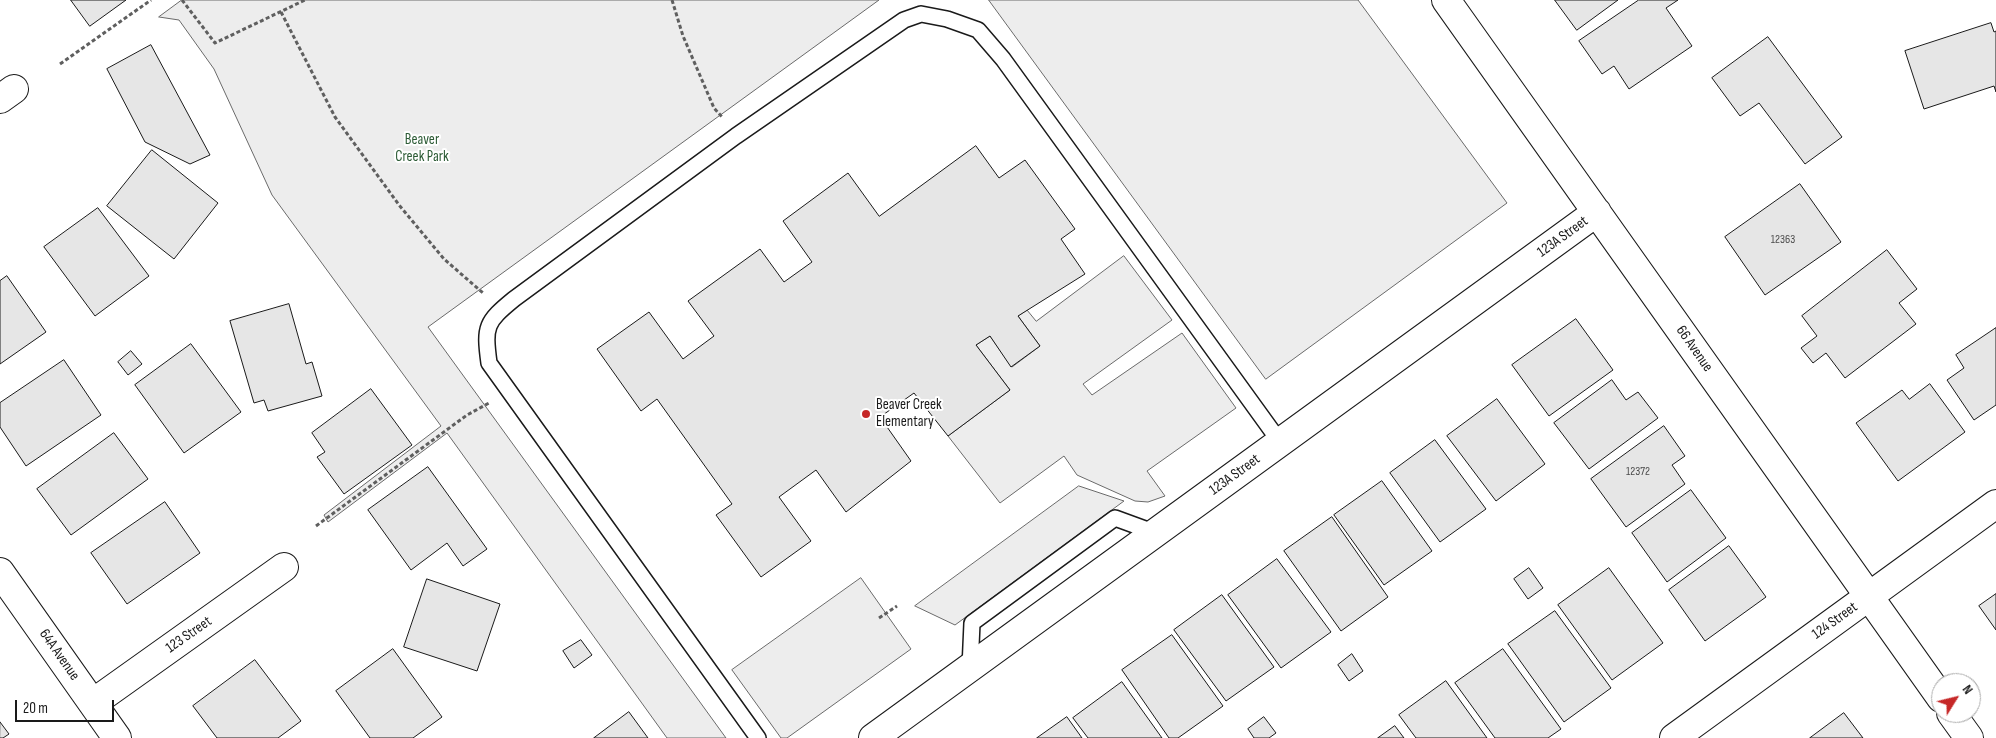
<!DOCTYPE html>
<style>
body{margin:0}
#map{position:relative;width:1996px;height:738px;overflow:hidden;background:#fff;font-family:"Sofia Sans Condensed",sans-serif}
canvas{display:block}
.north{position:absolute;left:1931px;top:673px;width:50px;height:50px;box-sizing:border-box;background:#fff;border:1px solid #a3a3a3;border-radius:50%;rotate:54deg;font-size:14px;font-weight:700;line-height:20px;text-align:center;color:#1a1a1a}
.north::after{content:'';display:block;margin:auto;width:18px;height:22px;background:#c62828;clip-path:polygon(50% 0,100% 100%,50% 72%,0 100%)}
.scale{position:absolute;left:15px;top:700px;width:99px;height:22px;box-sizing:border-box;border:2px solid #1a1a1a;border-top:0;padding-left:6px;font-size:15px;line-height:18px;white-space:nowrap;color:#1a1a1a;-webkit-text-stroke:4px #fff;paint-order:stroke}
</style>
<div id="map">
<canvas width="1996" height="738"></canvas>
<div class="north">N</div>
<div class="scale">20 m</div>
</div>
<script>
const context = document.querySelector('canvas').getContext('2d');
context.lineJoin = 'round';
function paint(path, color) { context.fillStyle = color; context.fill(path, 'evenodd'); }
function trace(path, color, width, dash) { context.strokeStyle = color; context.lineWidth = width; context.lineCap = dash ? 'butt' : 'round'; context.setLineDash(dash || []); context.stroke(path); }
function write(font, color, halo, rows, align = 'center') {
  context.font = font + ' "Sofia Sans Condensed",sans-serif'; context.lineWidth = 4; context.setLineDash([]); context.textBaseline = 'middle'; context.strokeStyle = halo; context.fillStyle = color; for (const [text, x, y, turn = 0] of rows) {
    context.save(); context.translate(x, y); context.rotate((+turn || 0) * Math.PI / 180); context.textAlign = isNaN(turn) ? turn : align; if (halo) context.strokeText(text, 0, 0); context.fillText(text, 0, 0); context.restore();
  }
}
const built = new Path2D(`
 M 182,0 L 879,0 L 428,327 L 726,738 L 667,738 L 447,433 L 328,522 L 324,515 L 441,426 L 272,195 L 214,69 L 179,20 L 159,17 Z
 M 989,0 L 1358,0 L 1507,203 L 1266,379 Z
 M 1124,256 L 1172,320 L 1083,384 L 1092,395 L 1182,333 L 1236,408 L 1147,471 L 1165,496 L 1148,502 L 1135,501 L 1077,475 L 1064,456 L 1000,503 L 948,436 L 1010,390 L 976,345 L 990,336 L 1012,367 L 1040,346 L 1018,316 L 1027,310 L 1036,321 Z
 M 1079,486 L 1124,501 L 955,625 L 915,606 Z
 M 861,578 L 911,649 L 787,738 L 781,738 L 732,670 Z`);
const building = new Path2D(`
 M 71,0 L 126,0 L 90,26 Z
 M 1555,0 L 1618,0 L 1577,30 Z
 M 1639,0 L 1678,0 L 1666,8 L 1692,46 L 1629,89 L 1614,66 L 1602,74 L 1579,41 Z
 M 1991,23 L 1994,32 L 1996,31 L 1996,92 L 1994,86 L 1924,109 L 1905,51 Z
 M 1768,37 L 1842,137 L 1805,164 L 1759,103 L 1740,116 L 1712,78 Z
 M 151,45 L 210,155 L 190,164 L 145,142 L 107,69 Z
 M 976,146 L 999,178 L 1025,160 L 1075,229 L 1061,239 L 1085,274 L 1018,316 L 1040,346 L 1011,367 L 990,336 L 976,345 L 1010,390 L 948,436 L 914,393 L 880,417 L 911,461 L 846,512 L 816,470 L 779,497 L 811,541 L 761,577 L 716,515 L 732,504 L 657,399 L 641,411 L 597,349 L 649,312 L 683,359 L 714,336 L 688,301 L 760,249 L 784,282 L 812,262 L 783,221 L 848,173 L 879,216 Z
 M 152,150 L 218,203 L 174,259 L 107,206 Z
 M 1800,184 L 1841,242 L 1765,295 L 1725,237 Z
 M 98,208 L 149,276 L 95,316 L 44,247 Z
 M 1887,250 L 1917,289 L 1899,303 L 1916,324 L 1845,378 L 1826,353 L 1813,363 L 1801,348 L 1817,336 L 1802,316 Z
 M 7,276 L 46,332 L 0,364 L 0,281 Z
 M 289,304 L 306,364 L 312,362 L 322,396 L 268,411 L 264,400 L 254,403 L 230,321 Z
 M 1576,319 L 1613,370 L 1549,416 L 1512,365 Z
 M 1996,328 L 1996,405 L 1974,420 L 1947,380 L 1964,368 L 1956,355 Z
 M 191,344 L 241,412 L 184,453 L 135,385 Z
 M 131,351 L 142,364 L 128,375 L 118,362 Z
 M 64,360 L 101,415 L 26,466 L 0,427 L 0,403 Z
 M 1612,380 L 1626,400 L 1638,392 L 1658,418 L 1589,469 L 1554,423 Z
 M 1930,384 L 1965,432 L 1898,481 L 1856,423 L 1902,390 L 1909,399 Z
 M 371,389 L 412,445 L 344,494 L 317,457 L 325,452 L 312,433 Z
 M 1497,399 L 1545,464 L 1496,501 L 1447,436 Z
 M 1664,426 L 1685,456 L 1672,465 L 1685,484 L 1626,527 L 1591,479 Z
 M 114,433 L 148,479 L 71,535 L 37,489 Z
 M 1435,440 L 1486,509 L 1440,542 L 1390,473 Z
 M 428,467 L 487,549 L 463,566 L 447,543 L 411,570 L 368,510 Z
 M 1382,481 L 1432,551 L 1384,585 L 1334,515 Z
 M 1691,490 L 1726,538 L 1667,582 L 1632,533 Z
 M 165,502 L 200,553 L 127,604 L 91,553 Z
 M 1332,517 L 1388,597 L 1341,631 L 1284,551 Z
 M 1729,546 L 1766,597 L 1705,641 L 1669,590 Z
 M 1277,559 L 1331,632 L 1281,668 L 1228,595 Z
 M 1529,568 L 1543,588 L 1528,599 L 1514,579 Z
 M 1609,568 L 1663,643 L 1612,680 L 1558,605 Z
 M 427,579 L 500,604 L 477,671 L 404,647 Z
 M 1996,594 L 1996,630 L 1979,606 Z
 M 1222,595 L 1274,667 L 1226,701 L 1174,630 Z
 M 1555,611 L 1611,688 L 1564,722 L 1508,644 Z
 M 1172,635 L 1223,706 L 1178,738 L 1169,738 L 1122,670 Z
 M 581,640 L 592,655 L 574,668 L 563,651 Z
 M 393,649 L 442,717 L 413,738 L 370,738 L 336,691 Z
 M 1503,649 L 1561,729 L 1548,738 L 1495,738 L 1455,683 Z
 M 1352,654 L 1363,671 L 1349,681 L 1338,665 Z
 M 255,660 L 301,721 L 278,738 L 217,738 L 193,706 Z
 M 1446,681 L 1487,738 L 1416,738 L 1399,715 Z
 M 1122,682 L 1162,738 L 1088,738 L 1073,718 Z
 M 629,712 L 648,738 L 594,738 Z
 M 1844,713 L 1863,738 L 1810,738 Z
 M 1067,717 L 1082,738 L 1037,738 Z
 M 1264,717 L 1276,733 L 1269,738 L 1254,738 L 1248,729 Z
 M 0,722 L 9,734 L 3,738 L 0,738 Z
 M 1395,726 L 1404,738 L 1378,738 Z`);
const path = new Path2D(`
 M 182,0 L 215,43 L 305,0
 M 672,0 L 683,36 L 714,108 L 722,117
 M 281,12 L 335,117 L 399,205 L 444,259 L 483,293
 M 60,64 L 151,0
 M 316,526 L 467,415 L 489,403
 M 879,618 L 897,606`);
const service = new Path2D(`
 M 970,668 L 972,623 L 1115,518 L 1156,533
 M 758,738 L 489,363 C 484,326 486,322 514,299 L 736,136 L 904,20 L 921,14 L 947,19 L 978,30 L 1003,59 L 1280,442`);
const minor = new Path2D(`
 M 1446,0 L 1941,698
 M 0,99 L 14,89
 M 0,572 L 117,738
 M 93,703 L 284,567
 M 1951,713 L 1969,738
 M 873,738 L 1597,212`);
const tertiary = new Path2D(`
 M 1674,738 L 1996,504`);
const markers = [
 [866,414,5,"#c62828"]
];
const numberNames = [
 ["12363",1783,240],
 ["12372",1638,472]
];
const parkNames = [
 ["Beaver",422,140],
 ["Creek Park",422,157]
];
const streetNames = [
 ["123A Street",1563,237,-36],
 ["66 Avenue",1694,349,55],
 ["123A Street",1235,475,-36],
 ["124 Street",1835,621,-36],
 ["123 Street",189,635,-35],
 ["64A Avenue",59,655,55]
];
const poiNames = [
 ["Beaver Creek",876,405],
 ["Elementary",876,422]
];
paint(built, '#ededed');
trace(built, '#6a6a6a', 1);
paint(building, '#e6e6e6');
trace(building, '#1a1a1a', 1);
trace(service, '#1a1a1a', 18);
trace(minor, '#1a1a1a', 30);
trace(tertiary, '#1a1a1a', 30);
trace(path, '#5f5f5f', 3, [4, 2.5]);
trace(service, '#fff', 15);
trace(minor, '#fff', 28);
trace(tertiary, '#fff', 28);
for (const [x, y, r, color] of markers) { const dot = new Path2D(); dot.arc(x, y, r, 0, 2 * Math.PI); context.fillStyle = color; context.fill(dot); trace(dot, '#fff', 2); }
write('12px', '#4d4d4d', null, numberNames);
write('15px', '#2b5a34', '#fff', parkNames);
write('15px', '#1a1a1a', '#fff', streetNames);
write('15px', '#1a1a1a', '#fff', poiNames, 'left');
</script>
